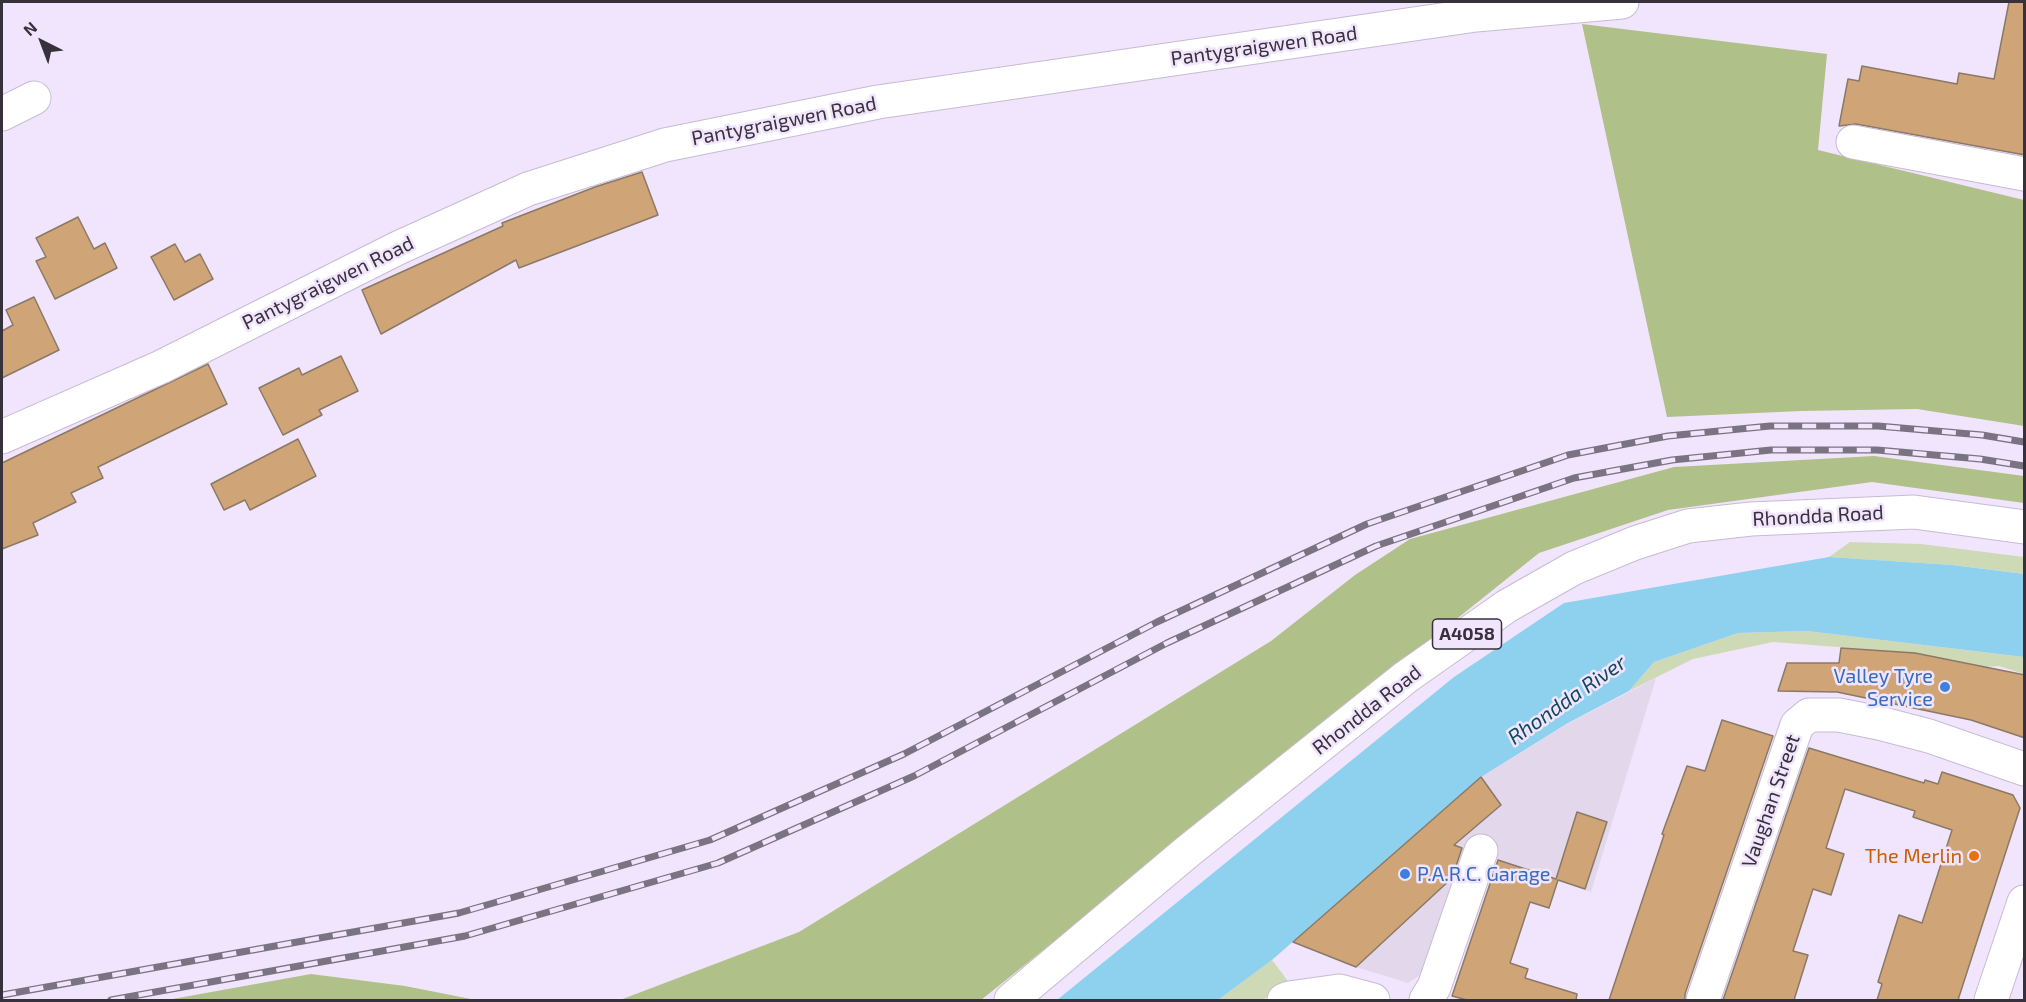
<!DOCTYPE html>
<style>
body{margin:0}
#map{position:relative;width:2026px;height:1002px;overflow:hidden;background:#f1e5fd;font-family:"Exo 2",sans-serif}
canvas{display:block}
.frame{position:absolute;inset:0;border:3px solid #36313b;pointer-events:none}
.north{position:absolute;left:12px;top:12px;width:60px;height:60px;-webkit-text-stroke:4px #f1e5fd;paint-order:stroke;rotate:318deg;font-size:16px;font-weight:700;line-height:24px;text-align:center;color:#36313b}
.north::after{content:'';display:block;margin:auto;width:21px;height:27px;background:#36313b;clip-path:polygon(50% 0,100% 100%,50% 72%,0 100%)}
</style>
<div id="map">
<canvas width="2026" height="1002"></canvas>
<div class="frame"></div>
<div class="north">N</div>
</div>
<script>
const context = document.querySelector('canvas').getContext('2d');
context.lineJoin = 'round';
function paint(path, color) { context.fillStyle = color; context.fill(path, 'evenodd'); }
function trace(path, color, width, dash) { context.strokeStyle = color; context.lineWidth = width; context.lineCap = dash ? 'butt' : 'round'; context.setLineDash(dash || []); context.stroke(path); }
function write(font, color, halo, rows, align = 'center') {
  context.font = font + ' "Exo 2",sans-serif'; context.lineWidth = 5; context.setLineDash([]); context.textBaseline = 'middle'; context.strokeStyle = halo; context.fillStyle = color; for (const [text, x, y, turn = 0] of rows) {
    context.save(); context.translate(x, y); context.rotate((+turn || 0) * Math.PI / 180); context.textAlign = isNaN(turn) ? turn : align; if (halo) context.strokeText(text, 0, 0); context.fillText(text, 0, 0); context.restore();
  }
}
const commercial = new Path2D(`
 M 1656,678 L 1591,892 L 1497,860 L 1481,851 L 1425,972 L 1408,983 L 1356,967 L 1293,942 L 1481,777 L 1569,723 Z`);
const green = new Path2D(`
 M 1850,542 L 1921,544 L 2024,557 L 2024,574 L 1952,565 L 1829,557 Z
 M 1807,631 L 2024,657 L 2024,674 L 1999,666 L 1986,667 L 1915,653 L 1773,642 L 1693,659 L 1629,691 L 1654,662 L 1738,633 Z
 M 1272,960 L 1288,981 L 1263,1000 L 1218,1000 Z`);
const forest = new Path2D(`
 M 1582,24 L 1827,54 L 1818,150 L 2024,200 L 2024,426 L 1917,409 L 1801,411 L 1667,417 Z
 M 1874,456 L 2024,476 L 2024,503 L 1872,482 L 1668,510 L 1539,553 L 981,1000 L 620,1000 L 799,932 L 1271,641 L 1355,575 L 1410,539 L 1674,467 Z
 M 311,974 L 405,986 L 476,1000 L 167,1000 Z`);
const water = new Path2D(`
 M 1829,557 L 1952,565 L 2024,574 L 2024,657 L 1807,631 L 1738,633 L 1654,662 L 1629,691 L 1568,723 L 1481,777 L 1272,960 L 1218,1000 L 1057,1000 L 1454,677 L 1564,603 Z`);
const building = new Path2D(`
 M 2009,2 L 2025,2 L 2025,155 L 1856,124 L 1839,126 L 1848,79 L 1859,81 L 1862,66 L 1957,84 L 1959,73 L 1994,79 Z
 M 642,172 L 658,215 L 519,268 L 516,260 L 381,334 L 362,290 L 503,226 L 502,223 L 595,187 Z
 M 78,217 L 94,249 L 105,243 L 117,268 L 55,299 L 36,261 L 46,257 L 36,238 Z
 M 175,244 L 185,262 L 200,254 L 213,279 L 174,300 L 151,257 Z
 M 34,297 L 59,350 L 2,378 L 2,331 L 13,325 L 6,310 Z
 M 341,356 L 358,391 L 319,410 L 322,415 L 283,435 L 259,388 L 299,368 L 302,375 Z
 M 208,364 L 227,404 L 98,467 L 103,478 L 71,493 L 76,502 L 33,523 L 38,535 L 2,549 L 2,463 Z
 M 298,439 L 316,476 L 250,510 L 245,500 L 224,510 L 211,484 Z
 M 1841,648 L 1915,653 L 2025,675 L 2025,738 L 1971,720 L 1837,692 L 1778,691 L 1787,663 L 1839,663 Z
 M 1722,720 L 1773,736 L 1685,994 L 1685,1000 L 1609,1000 L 1664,835 L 1662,834 L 1687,766 L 1705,771 Z
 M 1809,748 L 1924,783 L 1925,780 L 1938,784 L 1942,772 L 2013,795 L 2020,808 L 1958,1000 L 1877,1000 L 1882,984 L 1878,982 L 1899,915 L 1922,923 L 1952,830 L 1913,817 L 1915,811 L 1845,789 L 1826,848 L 1844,854 L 1831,895 L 1813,889 L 1793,951 L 1808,955 L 1794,1000 L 1723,1000 Z
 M 1481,777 L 1501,805 L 1454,845 L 1462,848 L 1452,878 L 1356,967 L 1293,942 Z
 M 1577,812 L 1607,822 L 1585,889 L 1558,880 L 1549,908 L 1530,902 L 1510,963 L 1528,969 L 1525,978 L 1577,994 L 1576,1000 L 1467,1000 L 1452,996 L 1498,860 L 1556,879 Z`);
const minor = new Path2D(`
 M 2,114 L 34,98
 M 1853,142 L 2024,174
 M 2,437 L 161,367 L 398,248 L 528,189 L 665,145 L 878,102 L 1476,15 L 1622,2
 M 1284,1000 L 1289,998 L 1339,991 L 1373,1000
 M 1426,1000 L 1434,987 L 1481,851
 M 1703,1000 L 1797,725 L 1809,715 L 1839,715 L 1879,723 L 1929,736 L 2024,769
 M 1991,1000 L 2024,902`);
const primary = new Path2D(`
 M 1011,1000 L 1187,852 L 1406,677 L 1507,606 L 1574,568 L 1635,543 L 1688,526 L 1751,519 L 1914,512 L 2024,527`);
const rail = new Path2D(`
 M 2,995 L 459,913 L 710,840 L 904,754 L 1157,622 L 1367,524 L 1568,455 L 1668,436 L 1770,426 L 1878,426 L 1982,435 L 2024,442
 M 111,1000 L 465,936 L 718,863 L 914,776 L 1167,643 L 1376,546 L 1574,478 L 1672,460 L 1771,450 L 1877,450 L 1980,459 L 2024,466`);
const markers = [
 [1945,687,6,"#3f7fe0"],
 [1974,856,6,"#e8710a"],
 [1405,874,6,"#3f7fe0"]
];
const shields = [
 [1467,634,69]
];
const shieldNames = [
 ["A4058",1467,634]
];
const streetNames = [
 ["Pantygraigwen Road",1264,46,-8],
 ["Pantygraigwen Road",784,121,-11],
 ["Pantygraigwen Road",328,283,-26],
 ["Rhondda Road",1818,516,-3],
 ["Rhondda Road",1367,710,-38],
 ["Vaughan Street",1771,801,-71]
];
const shopNames = [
 ["Valley Tyre",1933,676],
 ["Service",1933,699],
 ["P.A.R.C. Garage",1417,874,"left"]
];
const foodNames = [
 ["The Merlin",1962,856]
];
const waterNames = [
 ["Rhondda River",1567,700,-35]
];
paint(commercial, '#e3d8eb');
paint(green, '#cedab6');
paint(forest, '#afc188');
paint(water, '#8dd1ee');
paint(building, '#cfa476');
trace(building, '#8b7967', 1.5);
trace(minor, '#c7bbd2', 35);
trace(primary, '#c7bbd2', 35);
trace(minor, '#fff', 33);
trace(primary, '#fff', 33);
trace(rail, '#7a7382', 7);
trace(rail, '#f1e5fd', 4.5, [14]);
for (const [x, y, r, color] of markers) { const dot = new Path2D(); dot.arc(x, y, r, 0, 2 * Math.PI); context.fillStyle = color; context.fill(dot); trace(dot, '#f1e5fd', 2); }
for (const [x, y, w] of shields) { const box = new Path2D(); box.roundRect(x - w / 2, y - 15, w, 30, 4.5); context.fillStyle = '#f1e5fd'; context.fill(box); trace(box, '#36313b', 1.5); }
write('bold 18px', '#36313b', null, shieldNames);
write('20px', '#36313b', '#f1e5fd', streetNames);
write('20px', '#366cbe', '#f1e5fd', shopNames, 'right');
write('20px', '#c56008', '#f1e5fd', foodNames, 'right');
write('italic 21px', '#0f485d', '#f1e5fd', waterNames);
</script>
